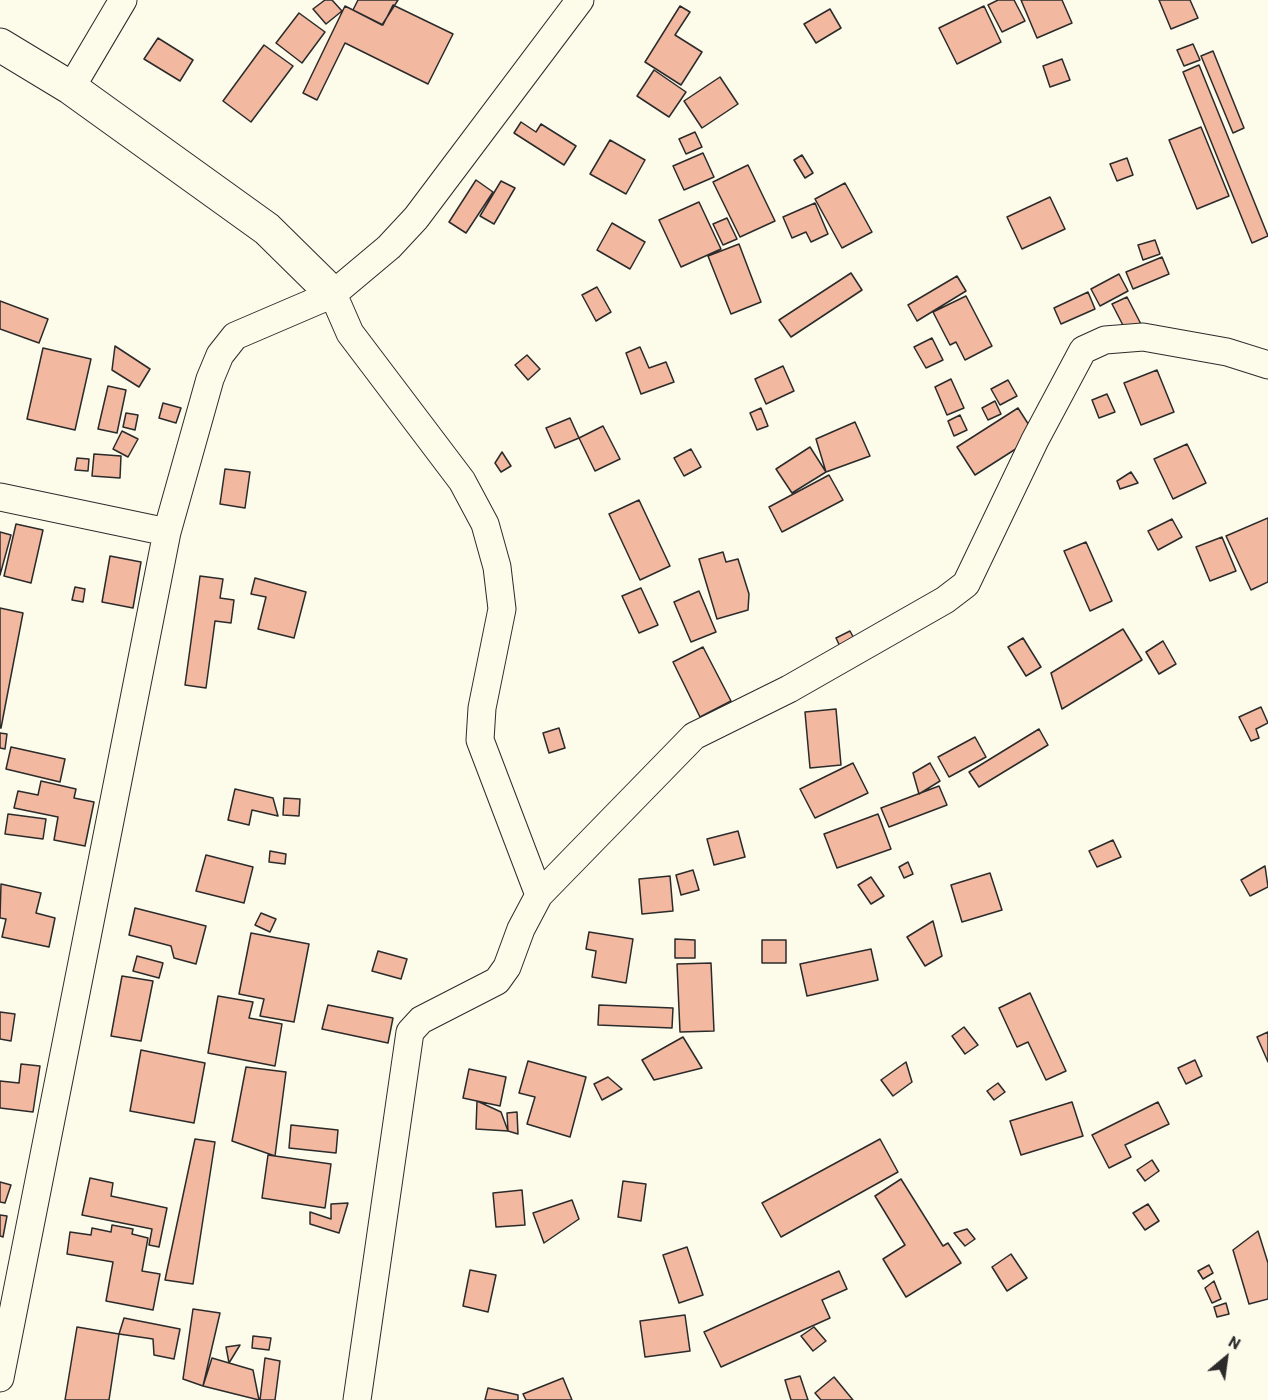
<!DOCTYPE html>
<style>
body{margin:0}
#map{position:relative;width:1268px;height:1400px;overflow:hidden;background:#fdfbea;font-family:Barlow,sans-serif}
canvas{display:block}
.north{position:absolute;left:1196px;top:1328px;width:60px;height:60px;-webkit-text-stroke:4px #fdfbea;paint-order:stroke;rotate:29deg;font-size:16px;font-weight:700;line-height:24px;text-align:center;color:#2b2b2b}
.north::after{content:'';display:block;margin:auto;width:21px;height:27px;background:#2b2b2b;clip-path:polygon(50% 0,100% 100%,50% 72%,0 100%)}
</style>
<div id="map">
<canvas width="1268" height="1400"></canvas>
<div class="north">N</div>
</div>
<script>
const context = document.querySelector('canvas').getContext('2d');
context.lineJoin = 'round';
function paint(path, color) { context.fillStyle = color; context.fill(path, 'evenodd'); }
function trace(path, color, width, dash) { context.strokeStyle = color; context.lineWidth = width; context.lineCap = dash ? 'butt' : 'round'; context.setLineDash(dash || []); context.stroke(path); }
const building = new Path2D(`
 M 325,0 L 332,0 L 342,11 L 326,24 L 313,9 Z
 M 358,0 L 398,0 L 382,25 L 353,10 Z
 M 998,0 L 1014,0 L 1025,21 L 1002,32 L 988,5 Z
 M 1021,0 L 1062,0 L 1072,23 L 1037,38 Z
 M 1159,0 L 1190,0 L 1198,18 L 1171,29 Z
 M 393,5 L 453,34 L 428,84 L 345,43 L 317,100 L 303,93 L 345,6 L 383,25 Z
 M 680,6 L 690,12 L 675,35 L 702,52 L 681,85 L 645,62 Z
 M 984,6 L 1001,42 L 957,64 L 939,28 Z
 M 830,9 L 841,28 L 816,43 L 804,24 Z
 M 299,13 L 325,32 L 302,63 L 276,43 Z
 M 158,38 L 193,60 L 180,81 L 144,59 Z
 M 1193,44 L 1200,60 L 1184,66 L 1177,50 Z
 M 264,45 L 293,66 L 251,122 L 223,101 Z
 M 1213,51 L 1244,128 L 1233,133 L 1201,56 Z
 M 1062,59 L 1070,80 L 1050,87 L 1043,66 Z
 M 1199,65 L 1268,236 L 1252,243 L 1183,72 Z
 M 654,70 L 686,92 L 669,117 L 637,96 Z
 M 720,77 L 738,104 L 702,128 L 684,101 Z
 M 521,122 L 536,132 L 541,124 L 576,146 L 564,165 L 514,133 Z
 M 1201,127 L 1229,196 L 1197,209 L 1169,140 Z
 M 695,132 L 702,147 L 686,154 L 679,139 Z
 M 610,140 L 645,160 L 626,194 L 590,174 Z
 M 703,153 L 714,177 L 684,190 L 673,166 Z
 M 802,155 L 813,173 L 805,178 L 794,160 Z
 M 1127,158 L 1133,175 L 1117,181 L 1110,164 Z
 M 748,165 L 775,221 L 740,237 L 713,182 Z
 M 476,180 L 493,192 L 466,233 L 449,222 Z
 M 501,181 L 515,188 L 494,224 L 480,216 Z
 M 845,183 L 872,232 L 842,248 L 815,199 Z
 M 1050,197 L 1065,229 L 1022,249 L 1007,217 Z
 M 699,202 L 721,249 L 681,267 L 659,220 Z
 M 815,203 L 828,234 L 811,242 L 806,232 L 792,238 L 783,217 Z
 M 727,218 L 737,239 L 723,245 L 713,224 Z
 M 612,223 L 645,242 L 630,269 L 597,250 Z
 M 1155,240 L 1160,254 L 1143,260 L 1138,245 Z
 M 739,244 L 761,302 L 731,314 L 708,256 Z
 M 1162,257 L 1169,274 L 1133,289 L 1126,272 Z
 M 851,273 L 862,290 L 791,337 L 779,320 Z
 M 1119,274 L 1128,291 L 1100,306 L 1091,289 Z
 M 957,276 L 966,291 L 917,321 L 908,305 Z
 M 597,287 L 611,312 L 596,321 L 582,295 Z
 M 1088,292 L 1095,309 L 1061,324 L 1054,308 Z
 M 966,296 L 992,346 L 965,360 L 956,342 L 950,345 L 933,312 Z
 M 1127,297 L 1143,328 L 1128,335 L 1112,304 Z
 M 0,301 L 48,319 L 39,343 L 0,329 Z
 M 932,338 L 943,360 L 926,368 L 914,347 Z
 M 115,346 L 150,369 L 139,387 L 112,370 Z
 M 640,347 L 649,368 L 666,362 L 674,382 L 641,394 L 626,353 Z
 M 43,348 L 91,359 L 75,430 L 27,419 Z
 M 527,355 L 540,369 L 528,380 L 515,365 Z
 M 783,366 L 794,391 L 766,404 L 755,379 Z
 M 1157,370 L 1174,412 L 1141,425 L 1124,383 Z
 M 951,379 L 964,408 L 947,415 L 935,387 Z
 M 1008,380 L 1017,396 L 1000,405 L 991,389 Z
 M 108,386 L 126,390 L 117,433 L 98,429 Z
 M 1107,394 L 1115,412 L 1099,418 L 1092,400 Z
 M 995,401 L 1001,414 L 988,420 L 982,408 Z
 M 163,403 L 181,408 L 176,423 L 159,418 Z
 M 761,408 L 768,426 L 757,430 L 750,413 Z
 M 1018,408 L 1036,436 L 975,475 L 957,447 Z
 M 126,413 L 138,415 L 135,430 L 123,427 Z
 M 960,415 L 967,430 L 954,436 L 948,421 Z
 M 570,418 L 579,438 L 555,448 L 546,428 Z
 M 855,422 L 870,456 L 826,472 L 816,439 Z
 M 603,426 L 620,459 L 595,471 L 579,438 Z
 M 122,431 L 138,439 L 128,457 L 113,449 Z
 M 1187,444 L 1206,483 L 1173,499 L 1154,459 Z
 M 810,447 L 826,472 L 792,493 L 776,469 Z
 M 691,449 L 701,467 L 684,476 L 674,458 Z
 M 502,452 L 511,466 L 501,472 L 495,463 Z
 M 94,454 L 121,456 L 120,478 L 92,476 Z
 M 77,458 L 89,459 L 88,471 L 75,470 Z
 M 225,469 L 250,472 L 245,508 L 220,504 Z
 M 1131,472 L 1138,483 L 1120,489 L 1117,481 Z
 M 829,475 L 843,500 L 782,532 L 769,507 Z
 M 639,500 L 670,566 L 640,580 L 609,514 Z
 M 1268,518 L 1268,582 L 1251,590 L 1226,536 Z
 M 1172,519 L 1182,537 L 1158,550 L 1148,531 Z
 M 16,524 L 43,530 L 31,583 L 4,576 Z
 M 0,532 L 11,535 L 0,575 Z
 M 1222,537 L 1236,571 L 1210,581 L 1196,547 Z
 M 1086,542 L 1112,601 L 1090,611 L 1064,551 Z
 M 723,552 L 726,562 L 738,559 L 749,594 L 748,610 L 717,619 L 699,559 Z
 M 110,556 L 141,562 L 133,608 L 102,602 Z
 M 200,576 L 223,579 L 220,598 L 234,600 L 231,623 L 215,621 L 206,688 L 185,685 Z
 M 255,578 L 306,592 L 294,638 L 258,629 L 266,597 L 251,594 Z
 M 75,587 L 85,589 L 83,602 L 72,600 Z
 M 641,588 L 658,625 L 639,633 L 622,596 Z
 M 699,591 L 716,632 L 691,642 L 674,602 Z
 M 0,608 L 23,613 L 1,728 L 0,728 Z
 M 1123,629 L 1142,660 L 1062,709 L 1051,673 Z
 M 850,631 L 858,646 L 843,653 L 836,638 Z
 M 1023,638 L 1041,667 L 1026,676 L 1008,647 Z
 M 1163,641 L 1176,664 L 1159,674 L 1146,652 Z
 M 703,647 L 731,701 L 700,717 L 673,662 Z
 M 1261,707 L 1268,723 L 1256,729 L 1259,738 L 1251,741 L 1239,717 Z
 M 836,709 L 841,765 L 810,768 L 805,712 Z
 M 559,728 L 565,748 L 549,753 L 543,733 Z
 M 1039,729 L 1048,745 L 979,787 L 969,772 Z
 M 0,733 L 7,734 L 5,749 L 0,748 Z
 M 975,737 L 986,757 L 949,777 L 938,757 Z
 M 11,747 L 65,759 L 60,782 L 6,769 Z
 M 853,763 L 868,793 L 815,818 L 800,789 Z
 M 930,763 L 940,781 L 919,794 L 913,773 Z
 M 41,781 L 76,789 L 74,798 L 94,802 L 85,846 L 54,840 L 58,817 L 14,808 L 18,791 L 38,795 Z
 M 939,786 L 947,805 L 889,827 L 881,808 Z
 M 235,789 L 273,798 L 278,816 L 252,810 L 249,825 L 228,820 Z
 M 284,798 L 300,799 L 299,816 L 283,815 Z
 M 8,814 L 46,819 L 43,839 L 5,834 Z
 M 878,814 L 891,849 L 837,868 L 824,834 Z
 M 738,831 L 745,857 L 714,865 L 707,839 Z
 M 1113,840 L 1121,857 L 1097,867 L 1089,851 Z
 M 270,851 L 286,854 L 285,864 L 269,862 Z
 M 206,855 L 253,867 L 244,903 L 196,891 Z
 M 908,862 L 913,874 L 904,878 L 899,867 Z
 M 1265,866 L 1268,887 L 1250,896 L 1241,880 Z
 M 693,870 L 699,890 L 681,895 L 676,875 Z
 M 990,873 L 1002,910 L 962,922 L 951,885 Z
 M 670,876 L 673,911 L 642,914 L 639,879 Z
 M 871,877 L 884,896 L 871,904 L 858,885 Z
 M 1,884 L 41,893 L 36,913 L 55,918 L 49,947 L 2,937 L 6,919 L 0,918 Z
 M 135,908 L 206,926 L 196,964 L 174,958 L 171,946 L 129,935 Z
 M 261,913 L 276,919 L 270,932 L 255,925 Z
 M 933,921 L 942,956 L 925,966 L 907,937 Z
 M 589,932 L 633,939 L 626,983 L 592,977 L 596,951 L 586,949 Z
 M 251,933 L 309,944 L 294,1022 L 260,1016 L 264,999 L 239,994 Z
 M 675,939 L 695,940 L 695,958 L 675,958 Z
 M 762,940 L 786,940 L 786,963 L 762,963 Z
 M 871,949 L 878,980 L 807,996 L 800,964 Z
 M 378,951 L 407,959 L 401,979 L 372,971 Z
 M 137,956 L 163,963 L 159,978 L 133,971 Z
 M 711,963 L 714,1031 L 680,1032 L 677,964 Z
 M 122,976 L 153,981 L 141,1041 L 111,1036 Z
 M 1030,993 L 1066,1071 L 1046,1080 L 1028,1042 L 1017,1047 L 999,1008 Z
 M 218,996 L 253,1002 L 249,1018 L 282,1024 L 275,1066 L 208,1053 Z
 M 328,1005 L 393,1018 L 388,1043 L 322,1029 Z
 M 599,1005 L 673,1008 L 672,1028 L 598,1025 Z
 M 0,1012 L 15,1014 L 11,1041 L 0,1039 Z
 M 964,1027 L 978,1045 L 965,1054 L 952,1036 Z
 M 1268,1032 L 1268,1062 L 1257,1037 Z
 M 683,1037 L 702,1068 L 654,1080 L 642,1060 Z
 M 141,1050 L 205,1063 L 194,1123 L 130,1111 Z
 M 1195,1060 L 1202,1076 L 1186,1084 L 1178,1068 Z
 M 528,1061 L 586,1077 L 570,1137 L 527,1124 L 535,1097 L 519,1093 Z
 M 906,1062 L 912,1082 L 893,1096 L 881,1080 Z
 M 21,1064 L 40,1066 L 33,1112 L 0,1108 L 0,1081 L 19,1083 Z
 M 246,1067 L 286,1072 L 275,1156 L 232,1141 Z
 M 469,1069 L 506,1077 L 500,1106 L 463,1098 Z
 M 608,1077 L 622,1089 L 602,1100 L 594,1084 Z
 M 998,1083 L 1005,1092 L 994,1100 L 987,1091 Z
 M 477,1101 L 501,1112 L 508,1131 L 476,1129 Z
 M 1072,1102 L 1083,1136 L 1021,1155 L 1010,1121 Z
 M 1158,1102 L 1169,1124 L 1125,1145 L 1131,1157 L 1109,1168 L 1092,1135 Z
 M 517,1112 L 518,1134 L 508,1131 L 507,1113 Z
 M 291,1125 L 338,1130 L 336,1153 L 289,1148 Z
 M 195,1139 L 215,1142 L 193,1284 L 165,1280 Z
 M 880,1139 L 898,1172 L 781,1237 L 762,1203 Z
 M 268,1155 L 331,1164 L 325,1208 L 262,1198 Z
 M 1152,1160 L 1159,1171 L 1145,1181 L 1137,1170 Z
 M 90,1178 L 113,1183 L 111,1196 L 167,1208 L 159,1247 L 149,1245 L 152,1229 L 82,1215 Z
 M 901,1179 L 943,1246 L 948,1243 L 961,1263 L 906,1297 L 883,1259 L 905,1245 L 875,1196 Z
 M 623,1181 L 646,1184 L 641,1221 L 618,1217 Z
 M 0,1182 L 11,1185 L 5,1203 L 0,1202 Z
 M 522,1190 L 525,1225 L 496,1227 L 493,1193 Z
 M 572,1200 L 579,1219 L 544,1243 L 533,1213 Z
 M 348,1203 L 339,1233 L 310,1224 L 310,1212 L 331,1219 L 331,1204 Z
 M 1148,1204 L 1159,1221 L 1145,1230 L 1133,1213 Z
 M 0,1215 L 7,1216 L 3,1237 L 0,1236 Z
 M 112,1225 L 133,1229 L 132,1234 L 148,1238 L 142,1271 L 160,1274 L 153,1310 L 106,1301 L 113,1262 L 67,1254 L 70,1232 L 91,1235 L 92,1228 L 111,1232 Z
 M 967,1229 L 975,1239 L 965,1246 L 954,1233 Z
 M 1258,1231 L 1268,1263 L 1268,1299 L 1249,1304 L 1233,1250 Z
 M 687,1247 L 703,1295 L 679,1303 L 663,1255 Z
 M 1011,1254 L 1027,1278 L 1007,1291 L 992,1267 Z
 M 1209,1265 L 1213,1273 L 1203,1279 L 1198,1271 Z
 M 470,1270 L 496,1275 L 488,1312 L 463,1306 Z
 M 839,1271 L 847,1289 L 822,1300 L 830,1318 L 721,1367 L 704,1332 Z
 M 1214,1281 L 1221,1299 L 1212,1303 L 1205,1288 Z
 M 1226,1303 L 1229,1314 L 1217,1317 L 1214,1307 Z
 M 193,1309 L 220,1313 L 203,1386 L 183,1379 Z
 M 685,1315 L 690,1351 L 645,1357 L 640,1321 Z
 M 124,1318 L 180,1329 L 174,1359 L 154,1355 L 153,1339 L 119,1334 Z
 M 77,1327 L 119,1334 L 109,1400 L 65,1400 Z
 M 814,1327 L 826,1341 L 813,1351 L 801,1336 Z
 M 253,1336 L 271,1338 L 269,1350 L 252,1348 Z
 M 240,1345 L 229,1363 L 226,1347 Z
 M 212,1358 L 253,1370 L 259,1400 L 203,1386 Z
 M 265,1358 L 280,1361 L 275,1400 L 260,1400 Z
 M 800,1376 L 808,1400 L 791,1400 L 785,1380 Z
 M 834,1377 L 853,1400 L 821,1400 L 815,1393 Z
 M 563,1378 L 572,1400 L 526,1400 L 523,1394 Z
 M 488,1388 L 518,1395 L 518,1400 L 485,1400 Z`);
const street = new Path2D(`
 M 71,88 L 123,0
 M 333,294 L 350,333 L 462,481 L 485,524 L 497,567 L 502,609 L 482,708 L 480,740 L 539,895
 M 0,497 L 167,532
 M 0,1378 L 167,532 L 210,379 L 220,355 L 235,336 L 333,294 L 389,247 L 416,218 L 580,0
 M 357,1400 L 410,1032 L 421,1020 L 497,981 L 507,967 L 521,929 L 539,895 L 694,736 L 789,689 L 945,600 L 966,584 L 1035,440 L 1083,350 L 1105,340 L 1143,337 L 1227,352 L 1268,365`);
const secondary = new Path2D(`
 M 0,45 L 71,88 L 267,229 L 333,294`);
paint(building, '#f2b8a0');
trace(building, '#2b2b2b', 1.5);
trace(street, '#2b2b2b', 29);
trace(secondary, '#2b2b2b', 35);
trace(street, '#fdfbea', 27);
trace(secondary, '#fdfbea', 33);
</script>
